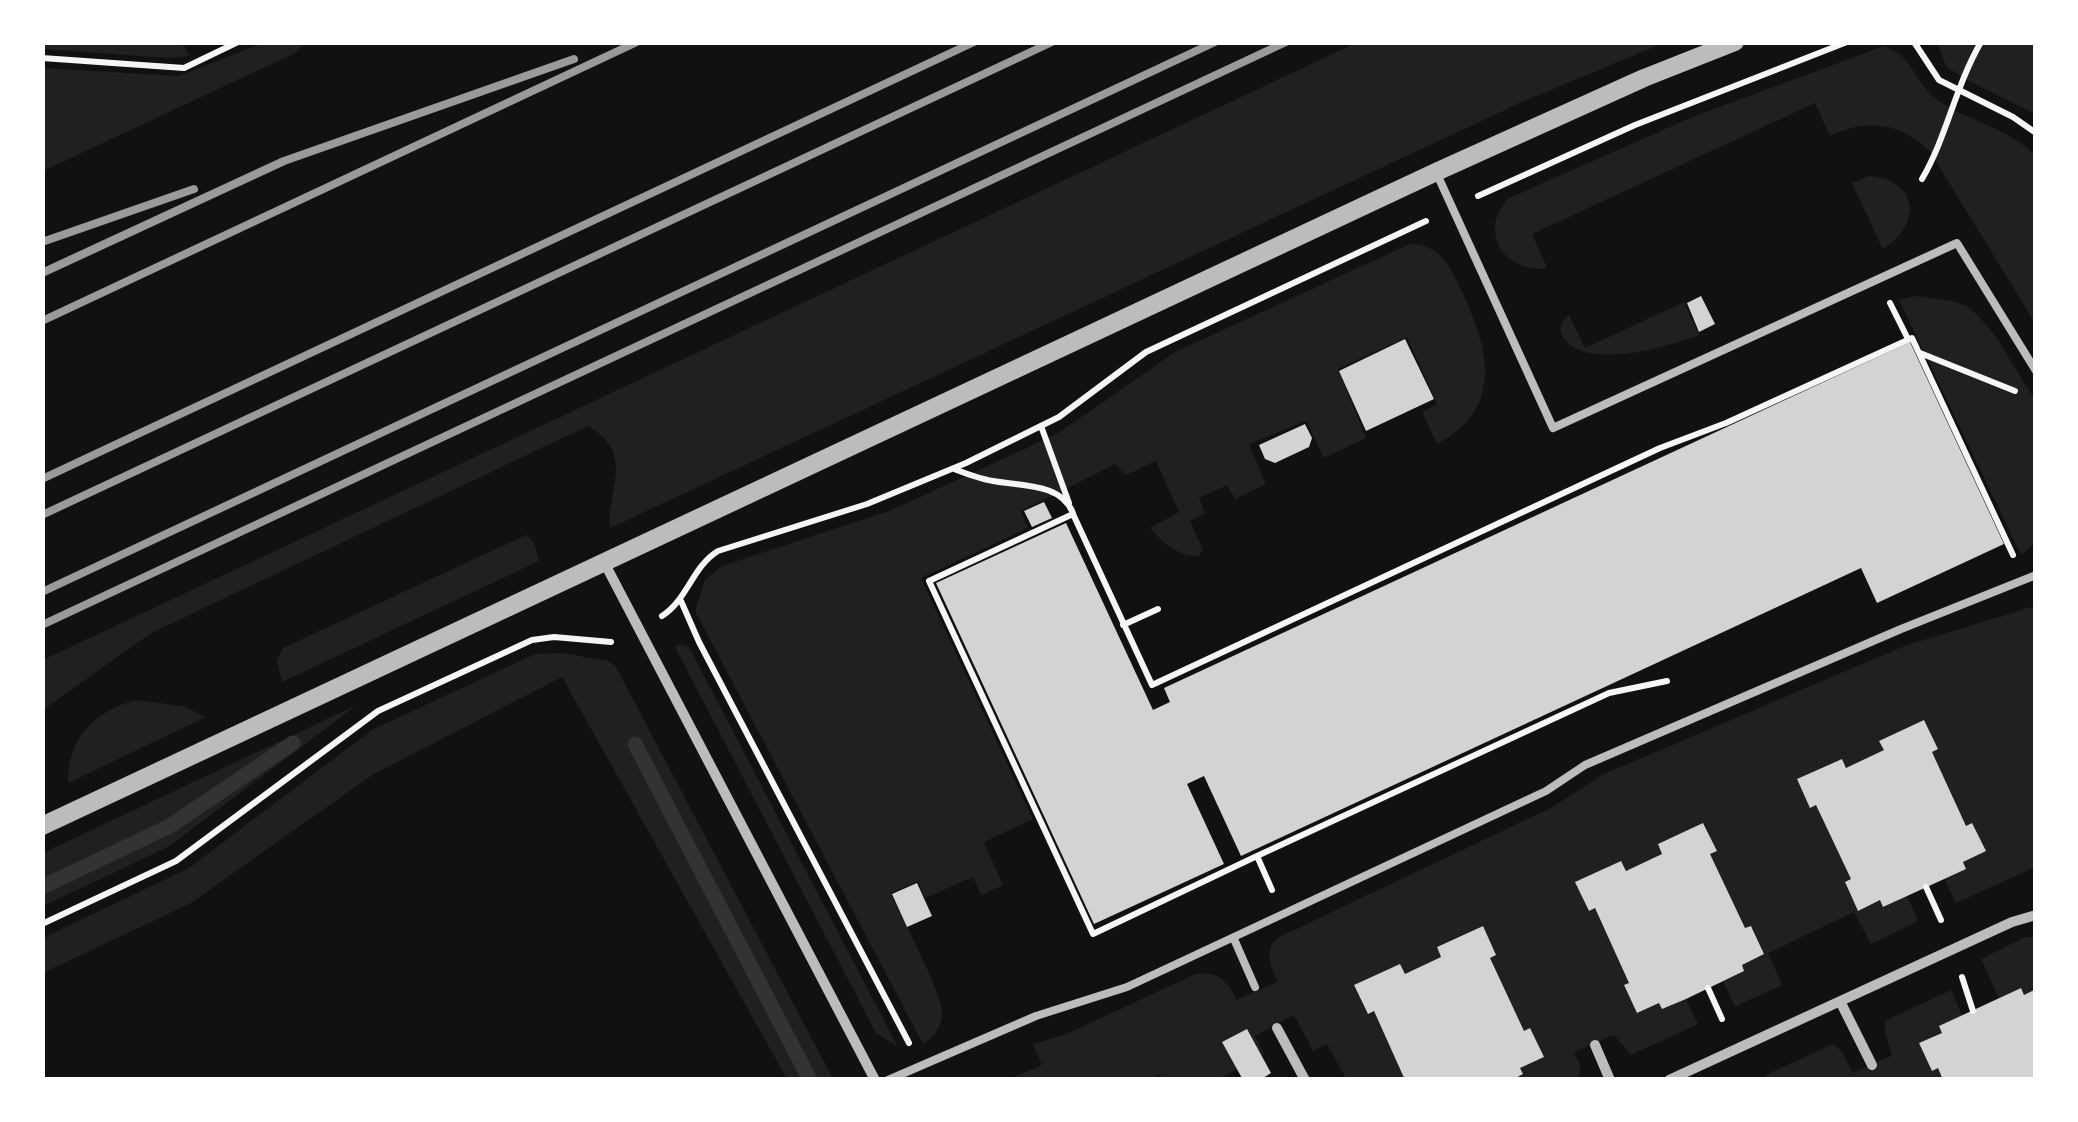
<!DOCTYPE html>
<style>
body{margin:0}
#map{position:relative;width:2078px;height:1122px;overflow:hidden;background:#111;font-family:"Source Sans 3",sans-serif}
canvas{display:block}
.frame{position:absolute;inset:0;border:45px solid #fff;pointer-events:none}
</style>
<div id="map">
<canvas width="2078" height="1122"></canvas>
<div class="frame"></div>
</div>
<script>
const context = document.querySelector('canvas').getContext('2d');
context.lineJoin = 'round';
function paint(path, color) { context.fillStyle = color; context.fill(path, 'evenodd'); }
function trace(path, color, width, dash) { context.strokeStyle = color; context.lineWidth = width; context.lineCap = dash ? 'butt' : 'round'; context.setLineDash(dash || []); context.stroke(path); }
const green = new Path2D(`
 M 43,42 L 183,43 L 189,56 L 168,58 L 43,49 Z
 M 265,42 L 305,43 L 295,53 L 43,171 L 43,68 L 179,76 Z
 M 1937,42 L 2035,43 L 2035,114 L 1961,77 L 1946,66 Z
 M 1356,43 L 1664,43 L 1524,101 L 610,528 C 607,487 636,455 588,426 L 151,633 L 43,710 L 43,660 Z
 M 1884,46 C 1917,59 1913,83 1939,101 C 1970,122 2007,127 2035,155 L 2035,323 L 1931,153 C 1901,122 1868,118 1830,136 L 1815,103 L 1532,234 L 1547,268 C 1504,274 1477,230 1509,198 L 1695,116 Z
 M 1869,176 C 1919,179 1922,226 1883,249 L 1852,183 Z
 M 1410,244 C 1442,244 1451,269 1463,294 C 1489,349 1504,410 1437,444 L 1422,412 L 1437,404 L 1407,337 L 1338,369 L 1366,438 L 1324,458 L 1306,421 L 1249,444 L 1266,484 L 1235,499 L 1227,485 L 1199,498 L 1205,513 L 1190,521 L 1203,550 L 1198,556 C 1178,557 1163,543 1150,528 L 1179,512 L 1156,461 L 1126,475 L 1115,464 L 1021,511 L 1028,528 L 921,578 L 1033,819 L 984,842 L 1003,885 L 981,895 L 973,877 L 925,898 L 918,881 L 891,893 C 901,917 941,991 942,1011 C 942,1026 935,1037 923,1044 L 695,611 L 705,580 L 722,566 L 889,511 L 975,472 L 1060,432 L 1175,352 Z
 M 1916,296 L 1952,301 L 1967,306 L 1979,317 L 1994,334 L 2035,400 L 2035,543 L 2021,555 L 1899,300 Z
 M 1684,302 L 1699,335 C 1671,346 1581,373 1562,335 C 1558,327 1563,320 1569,315 L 1585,348 Z
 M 526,535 L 534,543 L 539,561 L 282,682 L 277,660 L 283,648 Z
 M 2035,606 L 2035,867 L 1956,903 L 1944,878 L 1963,862 L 1985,851 L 1972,823 L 1966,826 L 1932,752 L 1938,749 L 1924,720 L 1880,741 L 1884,750 L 1847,768 L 1841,759 L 1797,779 L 1810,807 L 1816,805 L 1851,879 L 1845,883 L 1857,910 L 1880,900 L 1884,907 L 1907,896 L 1918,921 L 1871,944 L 1854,912 L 1768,953 L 1782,985 L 1735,1007 L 1723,981 L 1744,971 L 1742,965 L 1764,954 L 1752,926 L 1745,928 L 1710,854 L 1716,850 L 1704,824 L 1658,844 L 1662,854 L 1626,871 L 1621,861 L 1576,882 L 1589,911 L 1595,908 L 1629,983 L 1624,986 L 1637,1013 L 1659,1003 L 1663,1009 L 1686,999 L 1698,1024 L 1631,1055 L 1614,1035 L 1574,1052 L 1580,1064 L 1579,1079 L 1512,1079 L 1523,1074 L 1520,1068 L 1524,1031 L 1490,958 L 1482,926 L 1437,946 L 1441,957 L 1405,974 L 1400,965 L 1354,985 L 1367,1013 L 1374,1011 L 1405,1079 L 1346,1079 L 1327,1044 L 1313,1051 L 1294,1015 L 1255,1036 L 1264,1054 L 1262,1056 L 1247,1029 L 1223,1041 L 1238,1069 L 1220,1079 L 1163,1079 L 1160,1074 L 1150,1080 L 1007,1080 L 1042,1065 L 1033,1044 L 1064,1035 L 1196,974 C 1219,971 1227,981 1237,1000 L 1277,982 C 1272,967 1263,952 1277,938 L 1551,808 L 1604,774 L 1907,645 Z
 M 680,644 L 689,647 L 898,1047 L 876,1033 L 675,647 Z
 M 563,653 L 609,661 L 616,667 L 833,1079 L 787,1079 L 562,677 L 372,775 L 191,903 L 43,973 L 43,938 L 189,868 L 372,730 L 535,654 Z
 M 135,700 L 182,706 L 206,717 L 68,783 C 68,737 93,713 135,700 Z
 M 357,705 L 168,847 L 43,906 L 43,853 Z
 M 2025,937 L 2035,937 L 2035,989 L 2024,995 L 2020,988 L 1999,998 L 1981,959 Z
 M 1951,990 L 1962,1015 L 1940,1026 L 1942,1033 L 1919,1043 L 1932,1071 L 1938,1068 L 1943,1079 L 1768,1080 L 1766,1075 L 1833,1044 L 1842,1052 L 1853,1073 L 1892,1055 L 1885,1033 L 1885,1021 Z`);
const stream = new Path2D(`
 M 635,744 L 810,1080
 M 42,887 L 170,826 L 293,743`);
const building = new Path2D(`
 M 1701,296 L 1715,324 L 1699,332 L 1687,303 Z
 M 1405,339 L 1434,399 L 1366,431 L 1339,371 Z
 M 1910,342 L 2004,544 L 1877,603 L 1861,568 L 1241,856 L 1204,776 L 1187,784 L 1224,864 L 1094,924 L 936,583 L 1066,523 L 1153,710 L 1170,702 L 1164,688 Z
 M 1305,424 L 1312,438 L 1309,447 L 1275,463 L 1265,459 L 1259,445 Z
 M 1044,502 L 1052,518 L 1032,527 L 1024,511 Z
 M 1924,720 L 1938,749 L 1932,752 L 1966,826 L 1972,823 L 1986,851 L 1963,862 L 1966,869 L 1883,907 L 1880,900 L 1858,911 L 1845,882 L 1851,879 L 1816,805 L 1810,808 L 1797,779 L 1842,759 L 1846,768 L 1884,750 L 1879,741 Z
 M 1703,823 L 1717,851 L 1710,854 L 1745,928 L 1751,926 L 1764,954 L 1742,965 L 1744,971 L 1686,999 L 1662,1009 L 1659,1003 L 1637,1013 L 1624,985 L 1629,983 L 1595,908 L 1589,911 L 1575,882 L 1621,861 L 1626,871 L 1662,854 L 1658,844 Z
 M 917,883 L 932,916 L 907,927 L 892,894 Z
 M 1483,926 L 1496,955 L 1490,958 L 1524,1031 L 1530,1028 L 1544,1057 L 1520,1068 L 1523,1074 L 1512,1080 L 1405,1080 L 1374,1011 L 1368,1014 L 1354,985 L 1400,964 L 1405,974 L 1441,957 L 1437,947 Z
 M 2021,988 L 2024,995 L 2036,989 L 2036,1080 L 1943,1080 L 1938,1068 L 1932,1071 L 1919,1043 L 1942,1033 L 1939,1026 Z
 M 1247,1029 L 1271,1073 L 1260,1080 L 1243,1080 L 1222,1042 Z`);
const path = new Path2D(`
 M 1914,42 L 1939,80 L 2013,117 L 2036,133
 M 42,58 L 184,68 L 238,42
 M 1922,179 C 1947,136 1955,87 1981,42
 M 1478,196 L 1635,125 L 1847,42
 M 1890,303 L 1908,339
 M 1920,353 L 2015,391
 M 1041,426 L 1069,503
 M 954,469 C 967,474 980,479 993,481 C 1021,486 1061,483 1073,513
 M 681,601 L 699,642 L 909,1043
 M 662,616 C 688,599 692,567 718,551 L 867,504 L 966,463 L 1059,417 L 1146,352 L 1426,221
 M 1123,625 L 1158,609
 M 1257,856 L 1609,693 L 1667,681
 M 1926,887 L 1941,920
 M 1272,890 L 1257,856 L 1093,934 L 929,581 L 1073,514 L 1152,685 L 1660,448 L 1726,423 L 1912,338 L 2013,555
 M 42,924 L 176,861 L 378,711 L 532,640 L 554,637 L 611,642
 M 1962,977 L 1973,1011
 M 1708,988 L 1722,1019`);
const service = new Path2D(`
 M 1436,172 L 1553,428 L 1957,243 L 2036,371
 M 1234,939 L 1255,987
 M 888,1080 L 1036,1016 L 1127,987 L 1546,791 L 1585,765 L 1901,629 L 2036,575`);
const minor = new Path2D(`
 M 604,562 L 875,1080
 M 1841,1003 L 1872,1065
 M 1277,1028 L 1305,1080
 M 1595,1045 L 1610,1080
 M 1669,1080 L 2012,922 L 2036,915`);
const tertiary = new Path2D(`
 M 42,826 L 1436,172 L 1644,78 L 1735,42`);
const rail = new Path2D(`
 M 42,242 L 194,189
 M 42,273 L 284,161 L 574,59
 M 42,321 L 637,42
 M 42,479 L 974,42
 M 42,515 L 1052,42
 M 42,592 L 1215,42
 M 42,625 L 1286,42`);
paint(green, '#202020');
trace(stream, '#333', 15);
paint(building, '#d3d3d3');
trace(path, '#f5f5f5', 6);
trace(service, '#bcbcbc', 8);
trace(minor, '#bcbcbc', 10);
trace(tertiary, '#bcbcbc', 18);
trace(rail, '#9a9a9a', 8);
</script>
